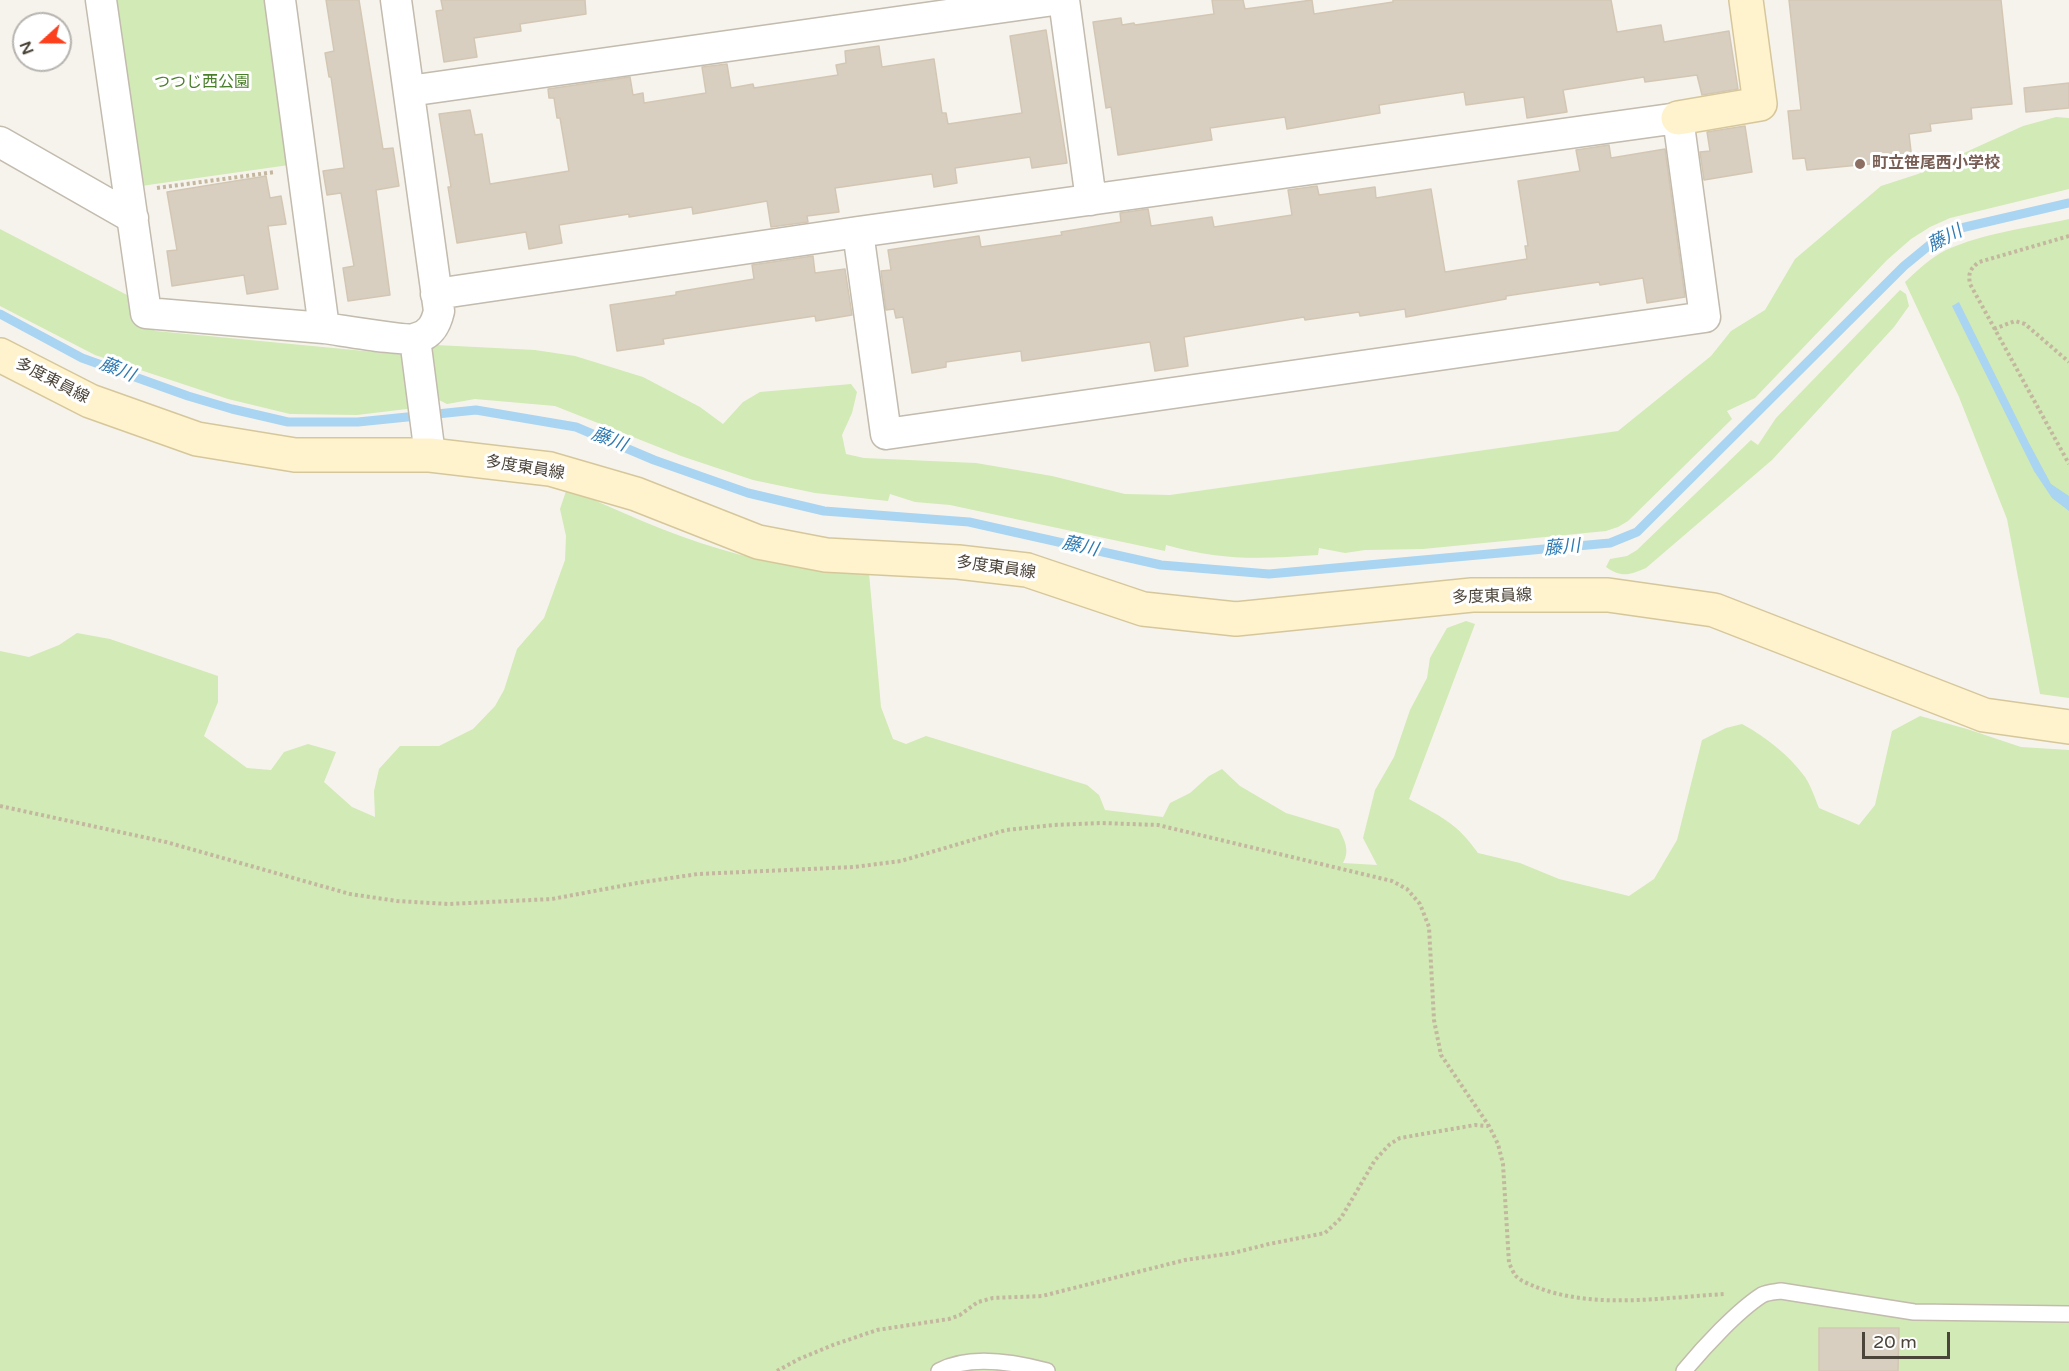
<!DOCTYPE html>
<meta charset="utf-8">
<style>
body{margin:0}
#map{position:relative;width:2069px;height:1371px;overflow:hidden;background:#f6f3ec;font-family:"Varela Round",sans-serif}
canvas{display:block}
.north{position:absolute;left:12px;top:12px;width:60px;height:60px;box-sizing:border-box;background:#fff;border:2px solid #b7b4b0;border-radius:50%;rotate:249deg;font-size:16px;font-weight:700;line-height:24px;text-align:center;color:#4b4439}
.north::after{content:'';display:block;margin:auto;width:21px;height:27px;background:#fc3f1d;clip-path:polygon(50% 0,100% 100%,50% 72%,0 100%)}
.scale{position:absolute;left:1862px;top:1332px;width:88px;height:27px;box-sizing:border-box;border:3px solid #4b4439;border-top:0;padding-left:8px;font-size:18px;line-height:21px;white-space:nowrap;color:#4b4439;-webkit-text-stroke:4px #fff;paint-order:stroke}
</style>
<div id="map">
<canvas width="2069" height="1371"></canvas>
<div class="north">N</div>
<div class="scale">20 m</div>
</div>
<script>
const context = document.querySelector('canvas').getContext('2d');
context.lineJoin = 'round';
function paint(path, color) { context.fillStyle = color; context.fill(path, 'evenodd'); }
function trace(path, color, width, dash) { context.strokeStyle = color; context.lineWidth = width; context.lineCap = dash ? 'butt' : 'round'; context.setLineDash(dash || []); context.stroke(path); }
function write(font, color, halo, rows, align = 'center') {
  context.font = font + ' "Varela Round","Noto Sans JP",sans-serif'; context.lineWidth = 6; context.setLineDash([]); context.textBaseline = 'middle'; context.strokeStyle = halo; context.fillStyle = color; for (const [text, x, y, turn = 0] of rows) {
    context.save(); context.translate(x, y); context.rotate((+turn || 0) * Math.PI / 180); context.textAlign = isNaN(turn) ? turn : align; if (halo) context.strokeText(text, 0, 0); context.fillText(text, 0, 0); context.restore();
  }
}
const green = new Path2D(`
 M 115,0 L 266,0 L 289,165 L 141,186 Z
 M 2056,117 L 2069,118 L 2069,189 L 1950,218 L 1930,227 L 1911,239 L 1887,260 L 1755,398 L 1727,411 L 1732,419 L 1628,521 L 1618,527 L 1606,531 L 1423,549 L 1365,550 L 1345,553 L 1319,548 L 1318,555 C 1262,559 1221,561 1166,545 L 1165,551 L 950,505 L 915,502 L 890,494 L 888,501 L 815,493 L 753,480 L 681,456 L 555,406 L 475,399 L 447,404 L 439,400 L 432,391 L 427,352 L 436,345 L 535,350 L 575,356 L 643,377 L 700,407 L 723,424 L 743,402 L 760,392 L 851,384 L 857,392 L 852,413 L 842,435 L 846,454 L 864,458 L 976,463 L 1052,476 L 1125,494 L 1170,495 L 1618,431 L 1711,356 L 1731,331 L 1765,310 L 1795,259 L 1881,186 L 1918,174 L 2023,126 Z
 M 2069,219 L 2069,698 L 2040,694 L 2007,519 L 1959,397 L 1905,282 C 1918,270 1930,258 1946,250 C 1984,233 2028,228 2069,219 Z
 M 0,229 L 127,295 L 131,319 L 156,331 L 406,355 L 415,408 L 357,415 L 290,414 L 228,399 L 95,355 L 0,306 Z
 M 1900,290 L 1906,294 L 1909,306 L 1894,327 L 1772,460 L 1646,568 C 1630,575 1621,578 1606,567 L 1610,559 L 1627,556 L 1637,550 L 1751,440 L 1758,445 L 1776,418 Z
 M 567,488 C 617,510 668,534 720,549 C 768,564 819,568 869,573 L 881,707 L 893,739 L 906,744 L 926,736 L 1087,785 L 1099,795 L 1105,810 L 1163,817 L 1170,803 L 1190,793 L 1209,776 L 1222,769 L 1240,786 L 1286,813 L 1339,829 C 1345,841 1350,851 1343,863 L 1377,865 L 1363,838 L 1375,790 L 1394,757 L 1410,710 L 1427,678 L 1430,658 L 1447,628 L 1466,621 L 1475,624 L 1409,799 C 1441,817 1456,822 1478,853 L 1520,863 L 1559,879 L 1629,896 L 1654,879 L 1677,840 L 1702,740 L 1726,728 L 1742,724 C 1766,737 1789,755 1805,777 C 1811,786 1815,798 1819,808 L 1859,825 L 1875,805 L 1892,731 L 1920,716 L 1967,729 L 2021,747 L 2069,750 L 2069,1371 L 0,1371 L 0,651 L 29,657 L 59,645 L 77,633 L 110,639 L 218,676 L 218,702 L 204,736 L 247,768 L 271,770 L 284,752 L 308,744 L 336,752 L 324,782 L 352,807 L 375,817 L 374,791 L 379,769 L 400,746 L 439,746 L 473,729 L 495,706 L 504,690 L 517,649 L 544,618 L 565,560 L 566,536 L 560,509 Z`);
const water = new Path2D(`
 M 1959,302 L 2029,443 L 2051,484 L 2069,496 L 2069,511 L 2052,498 L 2034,471 L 1952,306 Z`);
const stream = new Path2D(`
 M 0,314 L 82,358 L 188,396 L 232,409 L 288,422 L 358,422 L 476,410 L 576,427 L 654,460 L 748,493 L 824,511 L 969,522 L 1161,565 L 1269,574 L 1610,543 L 1637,532 L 1904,266 L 1932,243 L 1961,228 L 2069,203`);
const building = new Path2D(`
 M 326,0 L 359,0 L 383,149 L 393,148 L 399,186 L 376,190 L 390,295 L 348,301 L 343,268 L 354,266 L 341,193 L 327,195 L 323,171 L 344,168 L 331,77 L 329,77 L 325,53 L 334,51 Z
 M 441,0 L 585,0 L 586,14 L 520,24 L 521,31 L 474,38 L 477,57 L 444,62 L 436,11 L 443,10 Z
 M 1212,0 L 1243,0 L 1245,9 L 1312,0 L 1314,14 L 1393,2 L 1393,0 L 1611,0 L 1617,32 L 1661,25 L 1664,42 L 1729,31 L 1738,89 L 1702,95 L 1697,75 L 1645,82 L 1644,77 L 1563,90 L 1567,112 L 1527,118 L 1524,97 L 1466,105 L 1464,92 L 1379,105 L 1380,113 L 1287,129 L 1285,117 L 1210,128 L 1212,140 L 1118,155 L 1111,107 L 1106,108 L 1093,22 L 1121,18 L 1122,25 L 1134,23 L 1135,25 L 1214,14 Z
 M 1789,0 L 2001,0 L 2012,104 L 1971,108 L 1972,119 L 1930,124 L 1931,131 L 1909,134 L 1912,160 L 1807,170 L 1805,158 L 1793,159 L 1788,111 L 1801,110 Z
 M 1046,30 L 1067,163 L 1032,168 L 1030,157 L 955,168 L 957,183 L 934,187 L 932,174 L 835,188 L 839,212 L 807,216 L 808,222 L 771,227 L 767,201 L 693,214 L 692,207 L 629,217 L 629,214 L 559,225 L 562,243 L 529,249 L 526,232 L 457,243 L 448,187 L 451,187 L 439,114 L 470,110 L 475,135 L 482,134 L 490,184 L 569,171 L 560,118 L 557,118 L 554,98 L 549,98 L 548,89 L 630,77 L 633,95 L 643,93 L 644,103 L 706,93 L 702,67 L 727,64 L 731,88 L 753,84 L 754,88 L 838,75 L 836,65 L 846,63 L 845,51 L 879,46 L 882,67 L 934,59 L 942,113 L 946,113 L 948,124 L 1022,113 L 1010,36 Z
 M 2069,83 L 2069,108 L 2026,112 L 2024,88 Z
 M 1745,126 L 1752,172 L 1704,180 L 1700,152 L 1710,151 L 1707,132 Z
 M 1609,145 L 1611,158 L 1665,149 L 1685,297 L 1647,303 L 1643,278 L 1600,285 L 1599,282 L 1506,296 L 1506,299 L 1406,317 L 1405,309 L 1360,316 L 1359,312 L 1305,320 L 1304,317 L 1184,337 L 1188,366 L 1155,371 L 1150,342 L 1022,361 L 1021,351 L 946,362 L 946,367 L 912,373 L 903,317 L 896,318 L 894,309 L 886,310 L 881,271 L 891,270 L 888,250 L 979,236 L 981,247 L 1062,235 L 1061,232 L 1121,222 L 1120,213 L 1148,209 L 1151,226 L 1212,217 L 1214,227 L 1292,215 L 1288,190 L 1317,186 L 1319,195 L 1375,187 L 1376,198 L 1431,189 L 1445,272 L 1527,259 L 1525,246 L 1528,246 L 1518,181 L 1580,171 L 1576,150 Z
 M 266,176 L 270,198 L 281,196 L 286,224 L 268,226 L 278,289 L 247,294 L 244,275 L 172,286 L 167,251 L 177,250 L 167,192 Z
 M 813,256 L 815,273 L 845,269 L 852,315 L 816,321 L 815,316 L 748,326 L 663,339 L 664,344 L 617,351 L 610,305 L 676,295 L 676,292 L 754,279 L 752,265 Z
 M 1819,1328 L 1899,1328 L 1898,1371 L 1819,1371 Z`);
const path = new Path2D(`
 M 157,188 L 275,172
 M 2069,236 L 1979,262 C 1970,269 1968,273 1970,284 L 2069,464
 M 1994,329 L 2015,321 L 2025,324 L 2069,362
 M 0,806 L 166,842 L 350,894 L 397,901 L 448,904 L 552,899 L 637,883 L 698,874 L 854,867 L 901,861 L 1006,830 L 1054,825 L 1102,823 L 1158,825 L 1392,881 L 1407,889 L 1420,904 L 1429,927 L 1434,1020 L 1441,1055 L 1489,1126 L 1498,1144 L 1503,1164 L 1509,1263 C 1511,1267 1513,1272 1515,1275 C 1520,1281 1529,1284 1536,1287 C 1595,1310 1664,1297 1726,1294
 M 777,1371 L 799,1359 L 833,1345 L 877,1330 L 949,1319 L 960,1315 L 978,1302 L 993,1298 L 1042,1296 L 1185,1260 L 1233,1253 L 1269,1244 L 1325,1233 L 1341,1218 L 1375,1160 L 1390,1144 L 1400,1138 L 1475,1125 L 1488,1126`);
const lane = new Path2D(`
 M 939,1371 C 970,1354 1014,1362 1047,1371
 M 1684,1371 C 1703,1348 1737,1311 1762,1295 C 1768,1292 1775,1292 1781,1291 L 1914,1312 L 2069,1314`);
const street = new Path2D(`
 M 101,0 L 146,313 L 324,328 L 280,0
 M 1064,0 L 1091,200
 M 409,91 L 1054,0
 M 0,142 L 133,218
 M 436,294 L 858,232 L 1678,118 L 1705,317 L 886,434 L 858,232
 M 324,328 C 340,330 408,342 417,338 C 431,334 436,324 439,311 L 396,0
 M 415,339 L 430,455`);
const secondary = new Path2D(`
 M 1678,118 L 1760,104 L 1746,0
 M 0,355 L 90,401 L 197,439 L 295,455 L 430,455 L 550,469 L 636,494 L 758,542 L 826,555 L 958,562 L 1027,570 L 1143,609 L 1236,619 L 1472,595 L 1608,595 L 1714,610 L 1984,715 L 2069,727`);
const markers = [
 [1860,164,6,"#8d6e63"]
];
const parkNames = [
 ["つつじ西公園",202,83]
];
const educationNames = [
 ["町立笹尾西小学校",1872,164]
];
const streetNames = [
 ["多度東員線",52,381,27],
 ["多度東員線",525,468,9],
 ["多度東員線",996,568,8],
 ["多度東員線",1492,597,-2]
];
const waterNames = [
 ["藤川",1945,239,-28],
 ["藤川",117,370,22],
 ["藤川",609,440,21],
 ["藤川",1080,547,13],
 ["藤川",1562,548,-5]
];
paint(green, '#d2eab5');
paint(water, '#a9d4f2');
trace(stream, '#a9d4f2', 9);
paint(building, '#d8cfc1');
trace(building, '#d3c7b4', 1.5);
trace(lane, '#c2bbae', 18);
trace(street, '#c2bbae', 33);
trace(secondary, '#d6c79b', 36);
trace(path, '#c4b79f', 4, [3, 3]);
trace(lane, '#fff', 15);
trace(street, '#fff', 30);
trace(secondary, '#fff3cd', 33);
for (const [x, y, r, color] of markers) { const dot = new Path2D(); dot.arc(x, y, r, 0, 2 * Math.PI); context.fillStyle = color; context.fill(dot); trace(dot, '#fff', 2); }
write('16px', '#4a7f2a', '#fff', parkNames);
write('bold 16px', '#785e54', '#fff', educationNames, 'left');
write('16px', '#4b4439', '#fff', streetNames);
write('italic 18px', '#2e7ab2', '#fff', waterNames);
</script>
